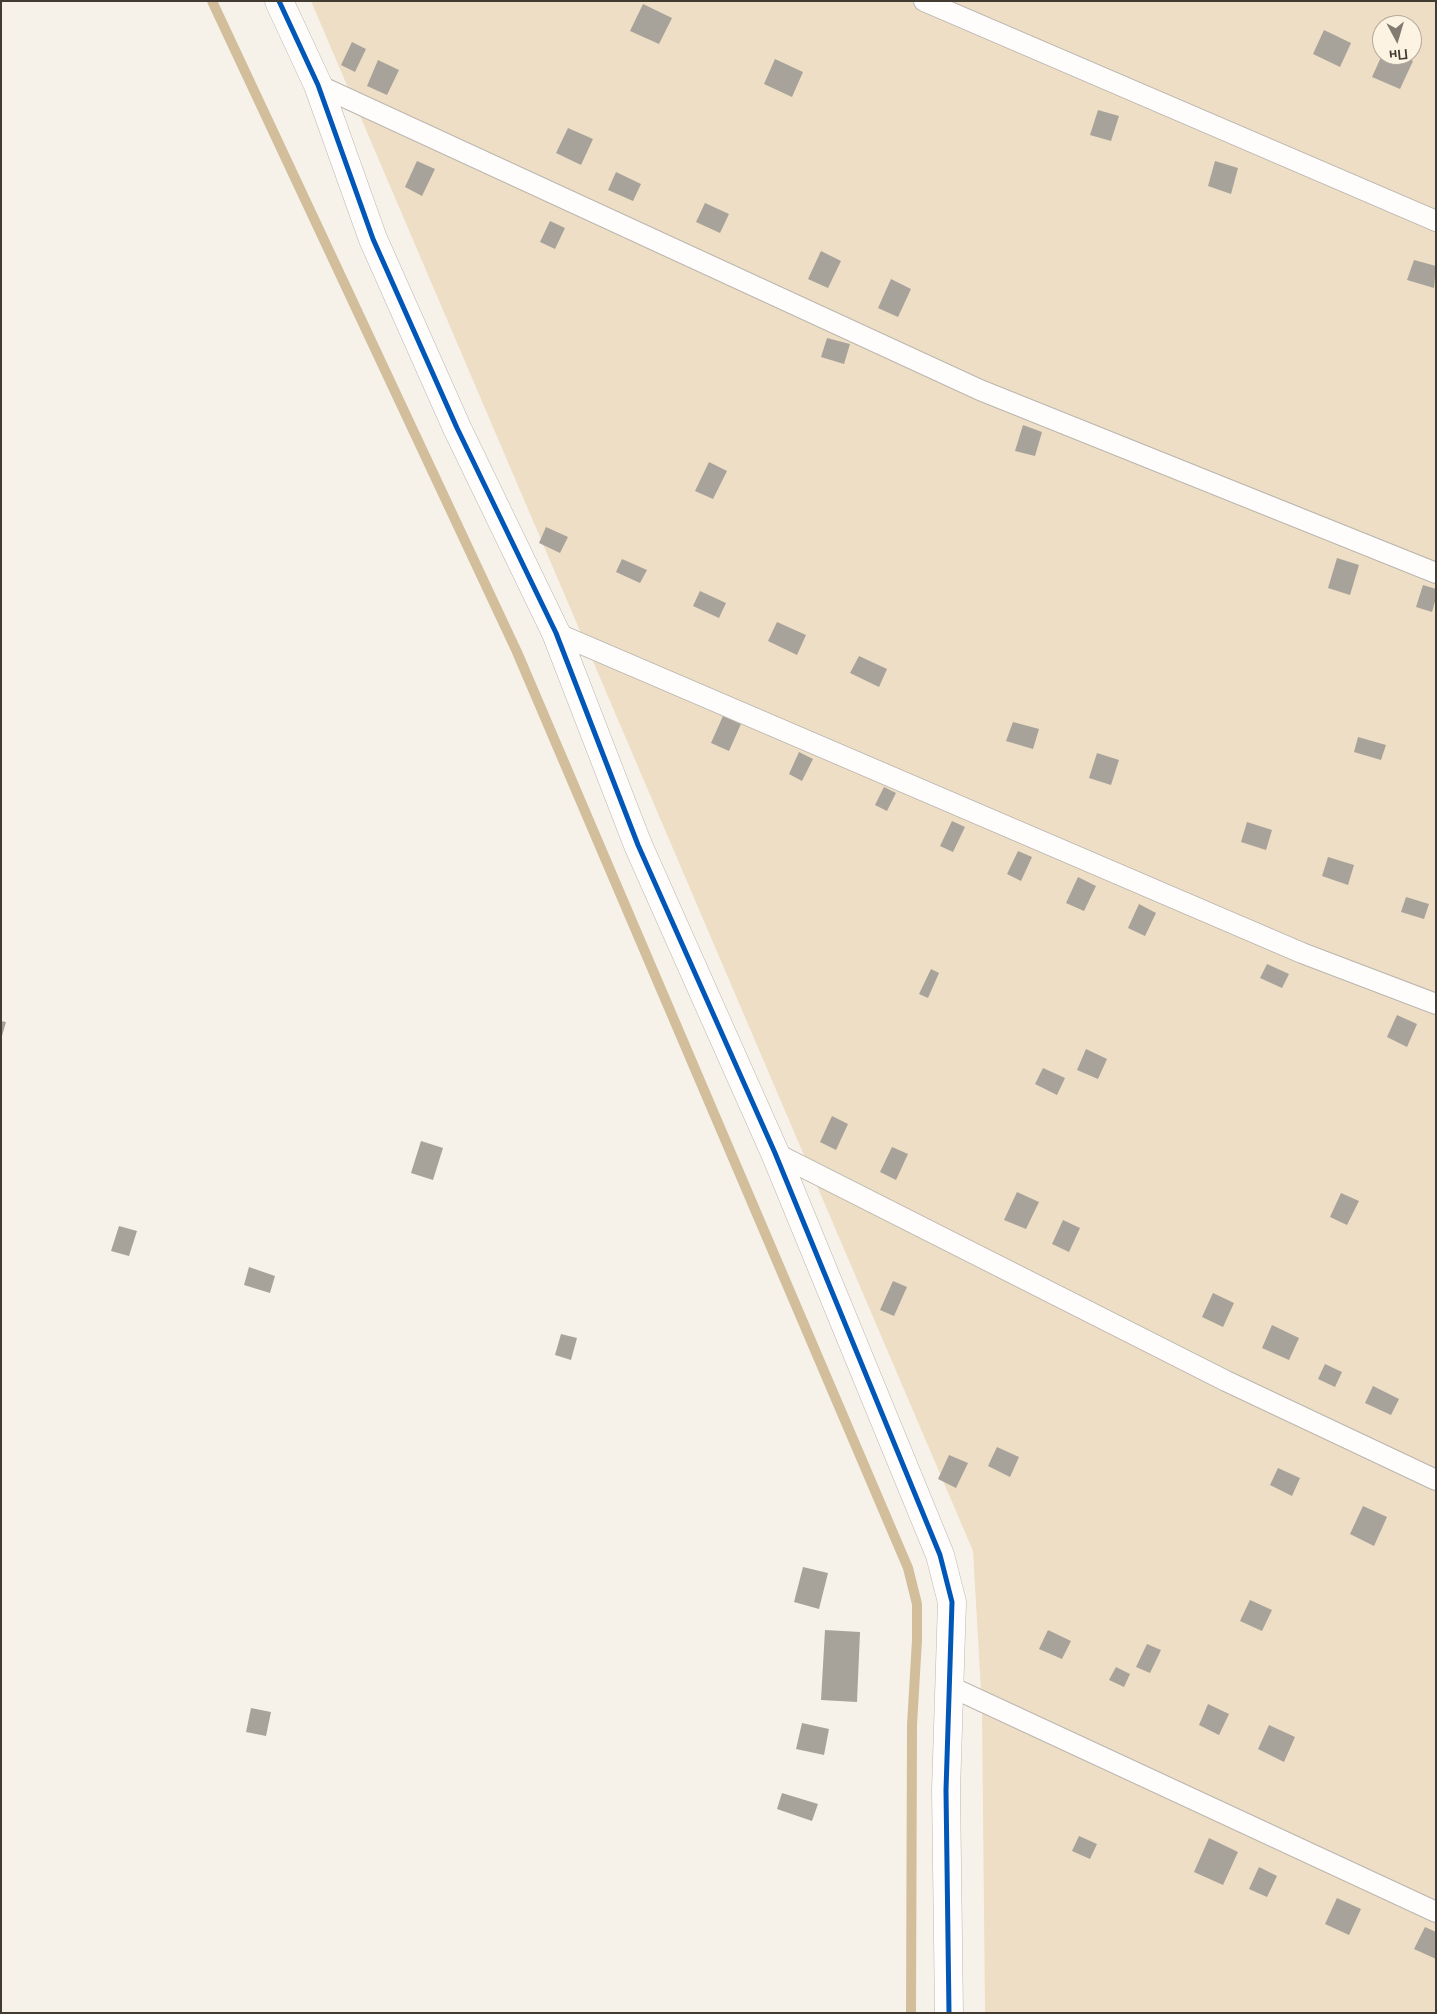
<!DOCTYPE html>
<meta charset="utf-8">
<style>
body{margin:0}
#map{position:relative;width:1437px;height:2014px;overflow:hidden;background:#f7f2e9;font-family:"Nunito Sans",sans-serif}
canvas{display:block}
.frame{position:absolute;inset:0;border:2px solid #423b31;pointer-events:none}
.north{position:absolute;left:1372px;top:15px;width:50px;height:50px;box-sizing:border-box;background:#fdf3e3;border:1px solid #b2a99c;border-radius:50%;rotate:174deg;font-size:14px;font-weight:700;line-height:20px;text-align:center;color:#423b31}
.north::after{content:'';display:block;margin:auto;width:18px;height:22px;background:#817b71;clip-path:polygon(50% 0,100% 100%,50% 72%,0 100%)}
</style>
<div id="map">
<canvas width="1437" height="2014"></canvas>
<div class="frame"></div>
<div class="north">Пн</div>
</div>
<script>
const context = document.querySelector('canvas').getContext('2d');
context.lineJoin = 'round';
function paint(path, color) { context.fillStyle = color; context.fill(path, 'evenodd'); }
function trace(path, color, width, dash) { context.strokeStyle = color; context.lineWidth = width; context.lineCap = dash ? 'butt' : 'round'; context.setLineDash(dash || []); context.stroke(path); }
const green = new Path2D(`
 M 311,1 L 1436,1 L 1436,2013 L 985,2013 L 982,1708 L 973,1551 ZM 1382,25 L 1412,25 L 1412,55 L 1382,55 Z`);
const stream = new Path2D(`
 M 212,1 L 517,652 L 908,1568 L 917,1604 L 917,1640 L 912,1725 L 911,2013`);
const building = new Path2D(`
 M 643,4 L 672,18 L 659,44 L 630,31 Z
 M 1324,30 L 1351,43 L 1340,67 L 1313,54 Z
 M 352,42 L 366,49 L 355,72 L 341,65 Z
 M 1382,55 L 1401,55 L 1413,61 L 1400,89 L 1372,77 Z
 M 775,59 L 803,72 L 792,97 L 764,84 Z
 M 378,60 L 399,70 L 387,95 L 367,86 Z
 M 1098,110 L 1119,116 L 1111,141 L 1090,135 Z
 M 568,128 L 593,139 L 581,165 L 556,153 Z
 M 417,161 L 435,169 L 422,196 L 405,187 Z
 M 1215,161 L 1238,168 L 1231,194 L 1208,186 Z
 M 616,172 L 641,184 L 633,201 L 608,190 Z
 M 705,203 L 729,214 L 720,233 L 696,222 Z
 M 550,221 L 565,228 L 555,249 L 540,242 Z
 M 821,251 L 841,261 L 828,288 L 808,279 Z
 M 1414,260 L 1436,266 L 1434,288 L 1407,280 Z
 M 891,279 L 911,289 L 898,317 L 878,308 Z
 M 827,338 L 850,344 L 844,364 L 821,357 Z
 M 1023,425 L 1042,432 L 1035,456 L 1015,451 Z
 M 709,462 L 727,471 L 713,499 L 695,491 Z
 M 546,527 L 568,537 L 560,553 L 539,543 Z
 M 1337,558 L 1359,565 L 1350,595 L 1328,588 Z
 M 622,559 L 647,570 L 640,583 L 616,572 Z
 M 1423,585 L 1436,589 L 1436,598 L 1432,612 L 1416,607 Z
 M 700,591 L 726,603 L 719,618 L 693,606 Z
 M 777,622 L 806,635 L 797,655 L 768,641 Z
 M 859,656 L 887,669 L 879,687 L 850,673 Z
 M 723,716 L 741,724 L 729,751 L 711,743 Z
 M 1013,722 L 1039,729 L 1033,749 L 1006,741 Z
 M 1358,737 L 1386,745 L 1381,760 L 1354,752 Z
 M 799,752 L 813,759 L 802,781 L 789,774 Z
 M 1097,753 L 1119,760 L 1111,785 L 1089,778 Z
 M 884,787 L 896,793 L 887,811 L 875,805 Z
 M 952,821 L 965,827 L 953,852 L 940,846 Z
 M 1247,822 L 1272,830 L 1266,850 L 1241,842 Z
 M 1018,851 L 1032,857 L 1021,881 L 1007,874 Z
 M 1328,857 L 1354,865 L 1348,885 L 1322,876 Z
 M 1078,877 L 1096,886 L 1084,911 L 1066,903 Z
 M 1406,897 L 1429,904 L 1424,919 L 1401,912 Z
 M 1139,904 L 1156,913 L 1145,936 L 1128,928 Z
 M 1267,964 L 1289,974 L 1282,988 L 1260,978 Z
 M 931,969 L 939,973 L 928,998 L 919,994 Z
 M 1397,1015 L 1417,1024 L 1407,1047 L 1387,1037 Z
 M 1,1021 L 6,1022 L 2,1036 L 1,1036 Z
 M 1086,1049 L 1107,1059 L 1098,1079 L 1077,1070 Z
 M 1043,1068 L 1065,1078 L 1057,1095 L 1035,1084 Z
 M 832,1116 L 848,1124 L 836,1150 L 820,1142 Z
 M 421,1141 L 443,1148 L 433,1180 L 411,1173 Z
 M 892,1147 L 908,1154 L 896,1180 L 880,1172 Z
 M 1017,1192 L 1039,1202 L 1026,1229 L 1004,1220 Z
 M 1341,1193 L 1359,1201 L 1347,1225 L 1330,1217 Z
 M 1063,1220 L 1080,1228 L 1069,1252 L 1052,1244 Z
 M 119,1226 L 137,1231 L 129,1256 L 111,1251 Z
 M 249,1267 L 275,1276 L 270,1293 L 244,1285 Z
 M 893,1281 L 907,1287 L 894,1316 L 880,1310 Z
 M 1213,1293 L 1234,1303 L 1223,1327 L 1202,1317 Z
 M 1272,1325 L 1299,1338 L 1289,1360 L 1262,1348 Z
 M 561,1334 L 577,1338 L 571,1360 L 555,1355 Z
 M 1325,1364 L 1342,1372 L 1335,1387 L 1318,1379 Z
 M 1373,1386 L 1399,1399 L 1391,1415 L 1365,1403 Z
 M 997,1447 L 1019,1457 L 1010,1477 L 988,1466 Z
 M 949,1455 L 968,1463 L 956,1488 L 938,1479 Z
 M 1278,1468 L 1300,1478 L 1292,1496 L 1270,1485 Z
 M 1363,1506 L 1387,1517 L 1374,1546 L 1350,1534 Z
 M 803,1567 L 828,1573 L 819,1609 L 794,1602 Z
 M 1250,1600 L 1272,1610 L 1262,1631 L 1240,1621 Z
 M 825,1630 L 860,1632 L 857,1702 L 821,1700 Z
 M 1048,1630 L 1071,1641 L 1062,1659 L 1039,1649 Z
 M 1147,1644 L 1161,1650 L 1150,1673 L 1136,1667 Z
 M 1116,1667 L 1130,1674 L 1124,1687 L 1109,1680 Z
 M 1208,1704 L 1229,1714 L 1219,1735 L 1199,1725 Z
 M 251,1708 L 271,1712 L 266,1736 L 246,1732 Z
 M 802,1723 L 829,1729 L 824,1755 L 796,1749 Z
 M 1269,1725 L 1295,1737 L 1284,1762 L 1258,1749 Z
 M 782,1793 L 818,1804 L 812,1821 L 777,1809 Z
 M 1079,1836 L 1097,1844 L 1090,1859 L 1072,1851 Z
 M 1209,1838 L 1238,1852 L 1223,1885 L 1194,1872 Z
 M 1259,1867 L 1277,1876 L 1267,1897 L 1249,1889 Z
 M 1337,1898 L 1361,1909 L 1349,1935 L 1325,1924 Z
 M 1425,1927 L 1436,1932 L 1436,1959 L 1414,1949 Z`);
const lane = new Path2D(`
 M 924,1 L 1436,221
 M 318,85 L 980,390 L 1436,573
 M 556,633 L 1302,953 L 1436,1004
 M 775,1153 L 1226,1381 L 1436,1480
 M 949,1686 L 1436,1912`);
const street = new Path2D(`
 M 279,1 L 318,85 L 373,239 L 457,428 L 556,633 L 638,845 L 775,1153 L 940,1555 L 952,1602 L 946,1790 L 949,2013`);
const cycleway = new Path2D(`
 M 279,1 L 318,85 L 373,239 L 457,428 L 556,633 L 638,845 L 775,1153 L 940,1555 L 952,1602 L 946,1790 L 949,2013`);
paint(green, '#eddec5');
trace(stream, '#d3be9b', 10);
paint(building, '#a8a39a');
trace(lane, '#bbb6ae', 22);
trace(street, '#bbb6ae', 29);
trace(lane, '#fefdfc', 20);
trace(street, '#fefdfc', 28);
trace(cycleway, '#0057b8', 5);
</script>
